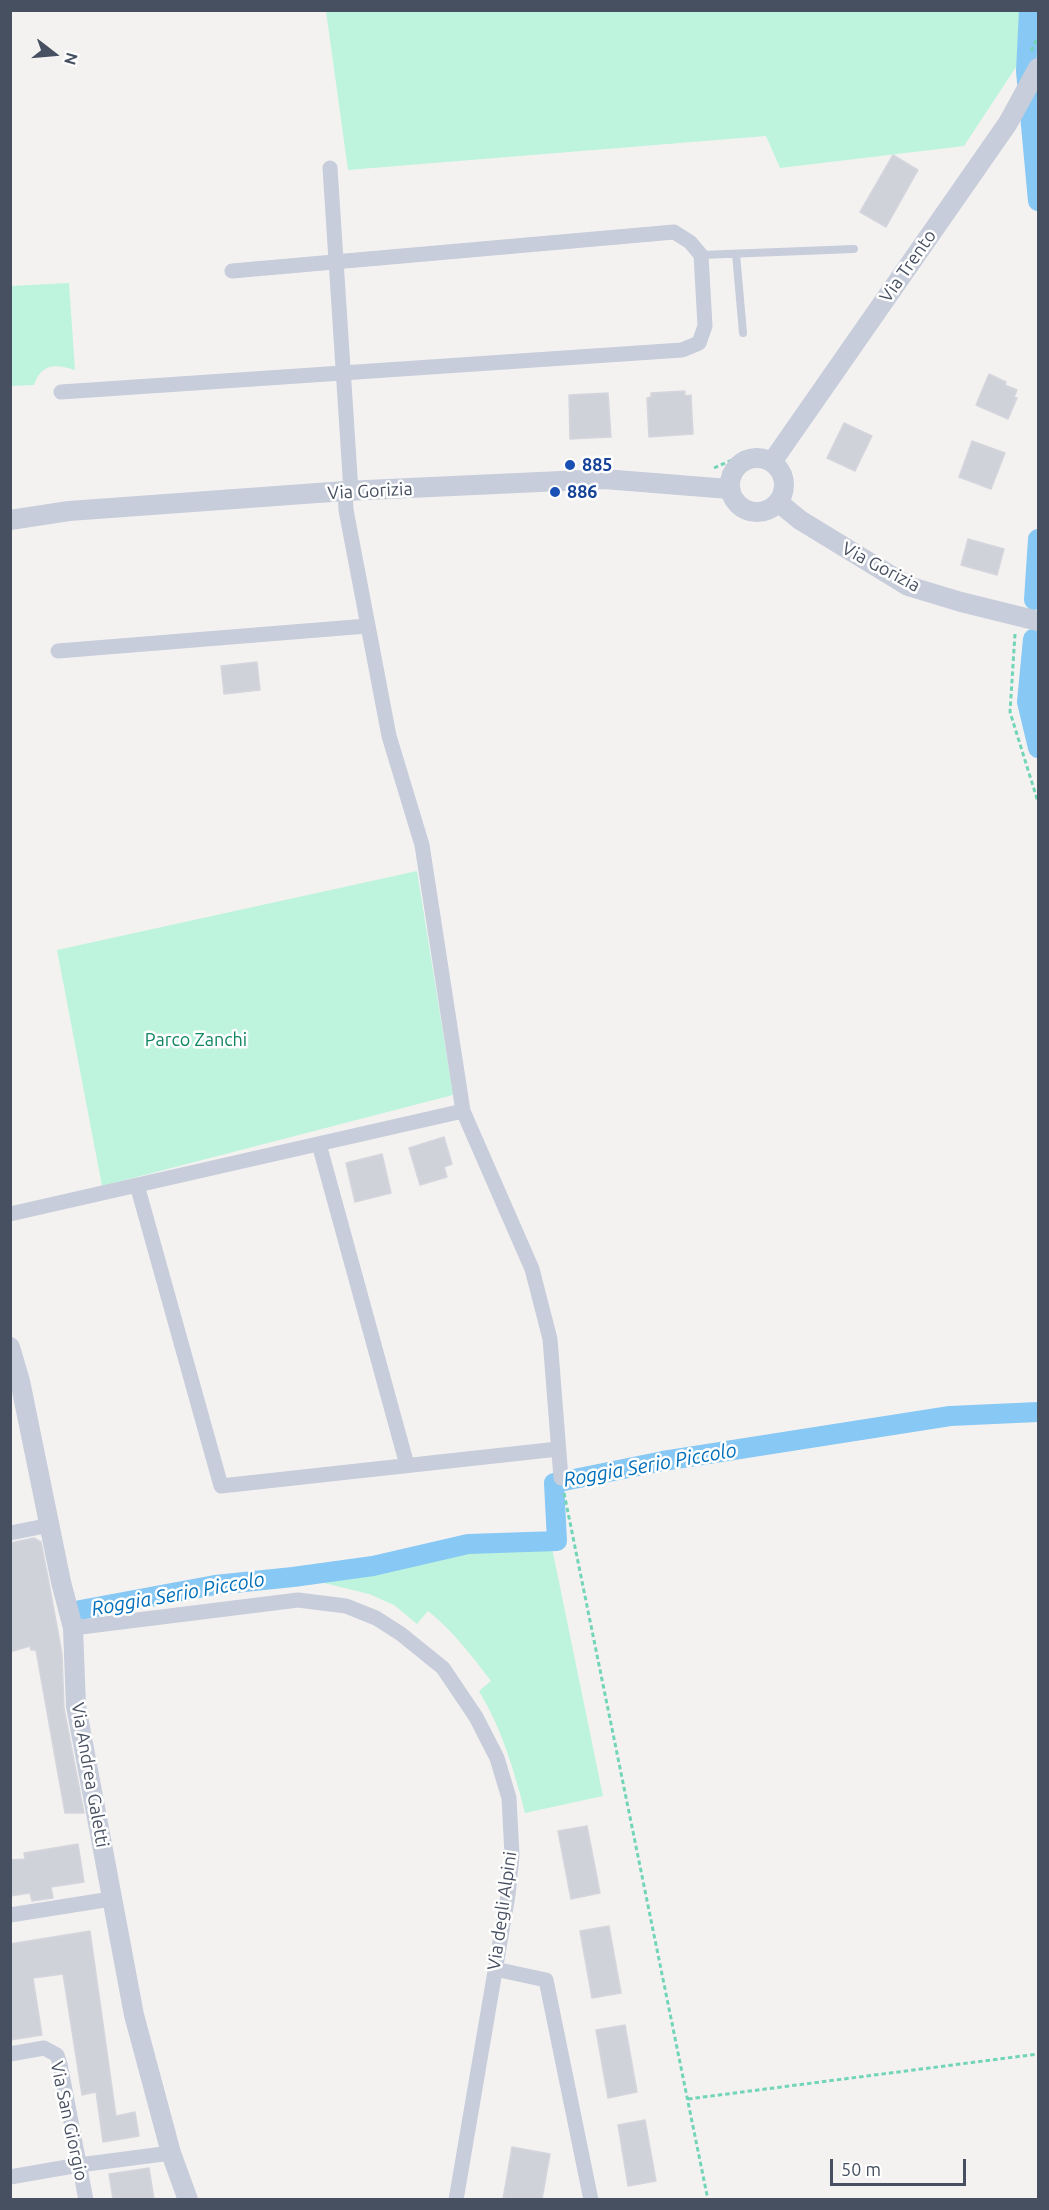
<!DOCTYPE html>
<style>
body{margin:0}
#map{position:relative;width:1049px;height:2210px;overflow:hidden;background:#f4f2f1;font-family:Ubuntu,sans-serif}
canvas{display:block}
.frame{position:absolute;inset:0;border:12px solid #475061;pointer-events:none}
.north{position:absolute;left:24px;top:24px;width:60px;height:60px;-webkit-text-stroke:4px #fff;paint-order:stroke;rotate:106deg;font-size:16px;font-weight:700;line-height:24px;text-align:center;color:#475061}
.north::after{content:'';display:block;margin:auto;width:21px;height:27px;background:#475061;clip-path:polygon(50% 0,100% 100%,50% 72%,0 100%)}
.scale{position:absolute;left:830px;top:2159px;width:136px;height:27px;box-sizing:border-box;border:3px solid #475061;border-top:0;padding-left:8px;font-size:18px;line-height:21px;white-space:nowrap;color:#475061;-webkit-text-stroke:4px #fff;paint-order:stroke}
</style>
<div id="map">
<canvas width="1049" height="2210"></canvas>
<div class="frame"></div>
<div class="north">N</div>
<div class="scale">50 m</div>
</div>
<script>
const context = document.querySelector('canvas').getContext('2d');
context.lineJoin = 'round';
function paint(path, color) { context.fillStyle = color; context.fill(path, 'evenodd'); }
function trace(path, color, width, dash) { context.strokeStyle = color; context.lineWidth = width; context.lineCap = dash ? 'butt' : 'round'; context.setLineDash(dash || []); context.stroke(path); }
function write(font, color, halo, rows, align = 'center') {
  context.font = font + ' Ubuntu,sans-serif'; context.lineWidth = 5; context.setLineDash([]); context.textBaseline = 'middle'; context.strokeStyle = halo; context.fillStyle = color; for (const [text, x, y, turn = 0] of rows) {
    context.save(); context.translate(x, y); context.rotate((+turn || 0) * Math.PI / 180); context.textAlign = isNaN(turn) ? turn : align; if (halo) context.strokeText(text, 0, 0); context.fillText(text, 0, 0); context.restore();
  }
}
const green = new Path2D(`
 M 1038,10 L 1038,24 L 1018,64 L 964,146 L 780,168 L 766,136 L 348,170 L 326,11 Z
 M 69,283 L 75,370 C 55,364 42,363 34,385 L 11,386 L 11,286 Z
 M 417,871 L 453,1095 L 102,1186 L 57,950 Z
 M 552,1548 L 603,1796 L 525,1813 C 514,1770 502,1729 479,1691 L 491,1681 C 472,1656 453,1631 428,1611 L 417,1624 L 394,1605 L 369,1594 L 324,1583 L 326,1576 L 375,1571 L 465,1550 Z`);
const canal = new Path2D(`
 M 1029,10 L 1026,71 L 1038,201
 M 1034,600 L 1038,539
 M 1033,639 L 1027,702 L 1038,748
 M 75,1611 L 215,1585 L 293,1577 L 373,1566 L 468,1544 L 557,1541 L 554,1483 L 663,1461 L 950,1416 L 1038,1412`);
const building = new Path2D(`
 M 893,155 L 918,170 L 886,227 L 860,212 Z
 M 989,374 L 1006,382 L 1005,385 L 1017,390 L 1014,397 L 1017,398 L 1008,419 L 976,405 Z
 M 685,391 L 685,396 L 691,395 L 693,434 L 649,437 L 647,398 L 651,397 L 651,393 Z
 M 608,393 L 611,437 L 570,439 L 569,395 Z
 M 844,423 L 872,436 L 855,471 L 827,458 Z
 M 972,441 L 1005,453 L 991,489 L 959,477 Z
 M 968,539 L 1004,549 L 997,575 L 961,565 Z
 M 257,662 L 260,690 L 224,694 L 221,666 Z
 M 444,1137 L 452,1164 L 444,1167 L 447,1177 L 420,1185 L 409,1148 Z
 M 382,1154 L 391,1193 L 355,1202 L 346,1163 Z
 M 34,1538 L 41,1542 L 50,1588 L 62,1654 L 64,1708 L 84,1813 L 65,1813 L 36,1650 L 31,1650 L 30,1646 L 10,1652 L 10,1543 Z
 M 587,1826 L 600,1893 L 571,1899 L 558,1831 Z
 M 78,1844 L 84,1882 L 51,1887 L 53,1898 L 32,1901 L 30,1893 L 10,1896 L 10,1860 L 25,1859 L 24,1853 Z
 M 609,1926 L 621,1993 L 592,1998 L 580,1931 Z
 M 90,1931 L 116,2116 L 135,2112 L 139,2136 L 103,2142 L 96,2092 L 82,2095 L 63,1974 L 33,1978 L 42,2035 L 10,2040 L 10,1944 Z
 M 625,2025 L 637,2092 L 608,2098 L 596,2030 Z
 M 645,2120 L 656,2181 L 628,2186 L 618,2125 Z
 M 512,2147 L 550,2154 L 542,2199 L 503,2199 Z
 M 149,2168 L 154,2199 L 113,2199 L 109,2174 Z`);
const path = new Path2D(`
 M 1031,51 L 1038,37
 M 714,468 L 757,449
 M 1015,634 L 1010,712 L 1038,802
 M 564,1493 L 708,2200
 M 688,2099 L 1038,2054`);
const service = new Path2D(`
 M 736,254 L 743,333
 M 701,255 L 854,249`);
const minor = new Path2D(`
 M 330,168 L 351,491
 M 61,392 L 682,350 L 699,343 L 705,326 L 701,255 L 690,242 L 674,232 L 232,271
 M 345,491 L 346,510 L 389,736 L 422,845 L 463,1111 L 532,1269 L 550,1339 L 561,1478
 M 58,651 L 367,626
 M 319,1144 L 407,1465
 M 137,1185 L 221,1486 L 558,1449
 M 10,1214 L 463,1111
 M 10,1533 L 50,1525
 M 73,1628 L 298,1600 L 346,1606 L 376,1618 L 401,1634 L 443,1668 L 476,1717 L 497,1758 L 509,1798 L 512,1855 L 508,1895 L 456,2200
 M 10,1915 L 111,1899
 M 495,1969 L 546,1980 L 591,2200
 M 10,2054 L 44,2048 L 57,2055 L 60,2064 L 86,2200
 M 10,2177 L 79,2165 L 171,2153`);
const tertiary = new Path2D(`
 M730 485a27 27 0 1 1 54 0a27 27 0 1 1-54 0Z
 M 772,462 L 1008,123 L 1038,68
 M 778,502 L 800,520 L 908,586 L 961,602 L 1038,621
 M 10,520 L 69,511 L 345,491 L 604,479 L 729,489
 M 10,1347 L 20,1381 L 61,1582 L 73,1628 L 76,1706 L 134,2015 L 171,2153 L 188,2200`);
const markers = [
 [570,465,6,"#1a4fb4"],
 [555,492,6,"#1a4fb4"]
];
const streetNames = [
 ["Via Trento",908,266,-55],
 ["Via Gorizia",370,491,-3],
 ["Via Gorizia",881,567,28],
 ["Via Andrea Galetti",90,1775,80],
 ["Via degli Alpini",502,1911,-82],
 ["Via San Giorgio",69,2121,78]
];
const transitNames = [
 ["885",582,465],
 ["886",567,492]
];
const parkNames = [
 ["Parco Zanchi",196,1040]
];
const waterNames = [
 ["Roggia Serio Piccolo",650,1465,-10],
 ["Roggia Serio Piccolo",178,1594,-10]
];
paint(green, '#bef4dd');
trace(canal, '#87c8f4', 20);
paint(building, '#d0d2d9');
trace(building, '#d5d6dd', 1.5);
trace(path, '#72d5b8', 3, [4.5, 3]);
trace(service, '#c7cdda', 8);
trace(minor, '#c7cdda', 15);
trace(tertiary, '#c7cdda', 20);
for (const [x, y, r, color] of markers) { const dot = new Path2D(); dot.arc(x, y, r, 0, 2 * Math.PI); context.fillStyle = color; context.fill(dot); trace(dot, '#fff', 2); }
write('18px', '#475061', '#fff', streetNames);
write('bold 18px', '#164399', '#fff', transitNames, 'left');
write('18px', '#0f8562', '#fff', parkNames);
write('italic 20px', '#006fbb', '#fff', waterNames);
</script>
